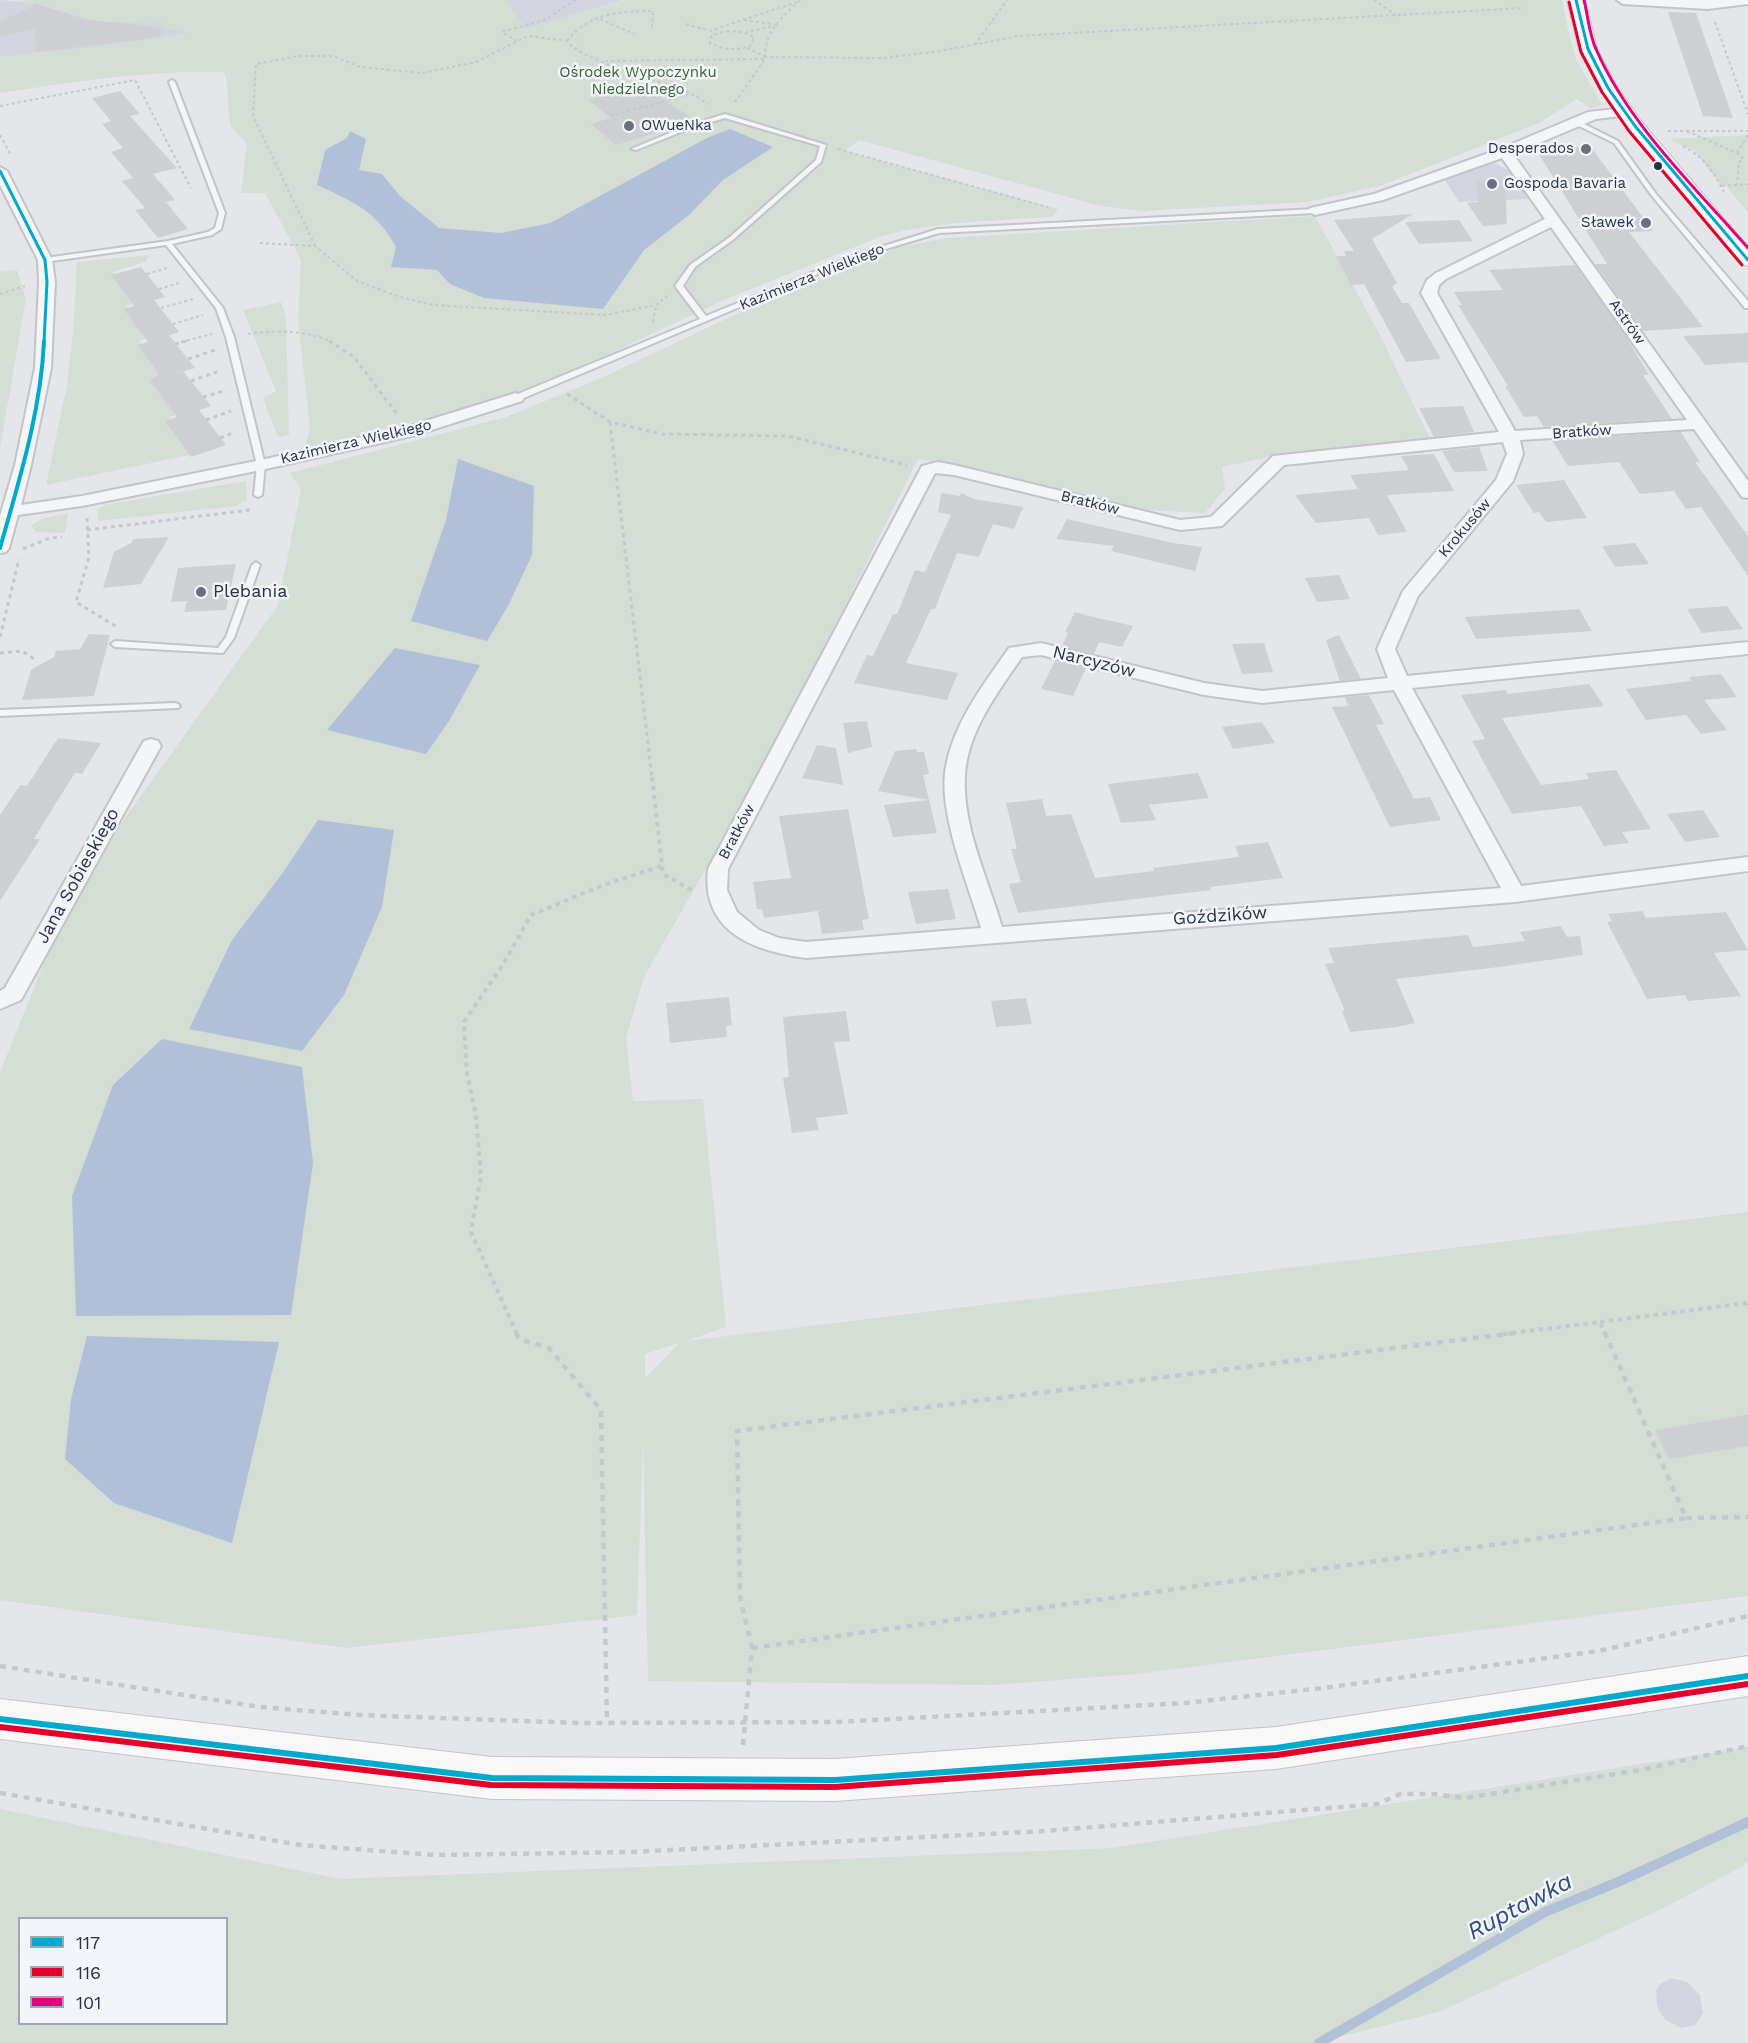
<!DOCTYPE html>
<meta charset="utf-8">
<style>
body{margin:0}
#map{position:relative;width:1748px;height:2043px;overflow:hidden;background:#e4e6ea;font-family:"Work Sans",sans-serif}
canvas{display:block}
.legend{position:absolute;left:18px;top:1917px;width:210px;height:108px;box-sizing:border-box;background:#f2f5f9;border:2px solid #a1a7b1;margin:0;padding:8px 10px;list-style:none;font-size:18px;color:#283146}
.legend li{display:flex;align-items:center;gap:12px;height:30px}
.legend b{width:30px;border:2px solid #a1a7b1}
</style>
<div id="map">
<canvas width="1748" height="2043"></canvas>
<ul class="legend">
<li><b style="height:8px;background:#00a9ce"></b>117</li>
<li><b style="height:8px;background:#e4002b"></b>116</li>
<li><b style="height:8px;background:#e5007d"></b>101</li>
</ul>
</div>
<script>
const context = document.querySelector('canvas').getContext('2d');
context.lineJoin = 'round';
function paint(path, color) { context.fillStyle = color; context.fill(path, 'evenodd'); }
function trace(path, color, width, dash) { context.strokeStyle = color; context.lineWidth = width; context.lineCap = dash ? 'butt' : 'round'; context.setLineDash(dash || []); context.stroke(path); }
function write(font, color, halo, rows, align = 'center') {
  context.font = font + ' "Work Sans",sans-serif'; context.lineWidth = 5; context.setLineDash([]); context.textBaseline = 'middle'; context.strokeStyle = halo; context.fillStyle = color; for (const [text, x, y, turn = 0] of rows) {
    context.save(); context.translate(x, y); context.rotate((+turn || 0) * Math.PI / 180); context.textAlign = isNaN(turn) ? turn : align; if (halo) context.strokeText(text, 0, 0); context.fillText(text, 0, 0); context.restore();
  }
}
const built = new Path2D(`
 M 0,0 L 36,3 L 96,21 L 162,23 L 165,27 L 191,33 L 98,47 L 0,57 Z
 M 506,0 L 624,0 L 525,29 Z
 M 1490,161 L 1509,170 L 1529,199 L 1459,202 L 1444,179 Z
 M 1671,1978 L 1687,1982 L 1700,1995 L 1703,2013 L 1695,2025 L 1681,2028 L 1666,2020 L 1660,2013 L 1657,2005 L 1656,1990 L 1660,1984 Z`);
const green = new Path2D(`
 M 18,0 L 506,0 L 525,29 L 626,0 L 1562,0 L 1570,39 L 1577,61 L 1602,105 L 1591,109 L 1577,99 L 1539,123 L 1380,186 L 1307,202 L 1143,211 L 1101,206 L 859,140 L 845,151 L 1058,209 L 1052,217 C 995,221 937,221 882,236 L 724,300 L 581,367 L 493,402 L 305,448 L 310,429 L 298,321 L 301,260 L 265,193 L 241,193 L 247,144 L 230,125 L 226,77 L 223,72 C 148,70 74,82 0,93 L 0,57 L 98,47 L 189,33 L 165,27 L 161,23 L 96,21 L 36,3 L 33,4 Z
 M 1748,135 L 1748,212 L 1726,186 L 1721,186 L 1695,151 L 1669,139 Z
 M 1315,216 L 1381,337 L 1431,441 L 1282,454 L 1222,467 L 1225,489 L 1205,513 L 1144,510 L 918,459 L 768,760 L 644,977 L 626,1038 L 633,1101 L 703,1099 L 726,1327 L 686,1341 L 1748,1212 L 1748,1596 L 1136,1674 L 992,1685 L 648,1681 L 643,1442 L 637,1615 L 346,1648 L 0,1600 L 0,1072 L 74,889 L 278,605 L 301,490 L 290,473 L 506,417 L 599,379 L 743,311 L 897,248 L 946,238 ZM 678,1343 L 679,1343 L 645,1378 L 645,1354 Z
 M 150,255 L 145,262 L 113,272 L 136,302 L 126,306 L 150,338 L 139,341 L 163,375 L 179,413 L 170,417 L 199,453 L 46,485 L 67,385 L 73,333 L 77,262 Z
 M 17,270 L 26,299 L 0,448 L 0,272 Z
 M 281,302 L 286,317 L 289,435 L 278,437 L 263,398 L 276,391 L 243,310 Z
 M 246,481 L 247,500 L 236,506 L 99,521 L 97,510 L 104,505 Z
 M 68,513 L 65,533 L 37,532 L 31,526 L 41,519 Z
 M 1748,1747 L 1748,1863 L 1664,1908 L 1439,2012 L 1314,2043 L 0,2043 L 0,1809 L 341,1879 L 1112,1848 ZM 20,1918 L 226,1918 L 226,2024 L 20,2024 Z`);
const water = new Path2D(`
 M 730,129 L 773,147 L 723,180 L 689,215 L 644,250 L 603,309 L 484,298 L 450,284 L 437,270 L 391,267 L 396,247 C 377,211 352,201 317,185 L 325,150 L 347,138 L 350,131 L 366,139 L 359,170 L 382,174 L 400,196 L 439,228 L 501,233 L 550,223 L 707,138 Z
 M 458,459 L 534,486 L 532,555 L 508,606 L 487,641 L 411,621 L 446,520 Z
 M 395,648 L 480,665 L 449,721 L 426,754 L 327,730 Z
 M 318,820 L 394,830 L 382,907 L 344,995 L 302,1051 L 189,1029 L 232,940 L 282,874 Z
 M 162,1039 L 302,1067 L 313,1163 L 291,1315 L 76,1316 L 72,1196 L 113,1085 Z
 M 87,1336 L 279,1342 L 232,1543 L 114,1503 L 65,1459 L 71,1399 Z`);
const stream = new Path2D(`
 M 1319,2043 L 1545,1912 L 1618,1882 L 1748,1822`);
const building = new Path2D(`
 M 34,3 L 83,19 L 161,28 L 161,37 L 36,52 L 35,28 L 0,37 L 0,21 L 34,6 Z
 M 1668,12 L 1696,13 L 1733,118 L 1703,116 Z
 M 643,85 L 696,121 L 616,145 L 591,124 L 611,118 L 588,100 Z
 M 120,91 L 140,114 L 130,116 L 177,168 L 153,174 L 175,200 L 149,206 L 166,202 L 188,229 L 158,238 L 135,210 L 145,208 L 122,181 L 133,178 L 111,152 L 123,148 L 102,124 L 111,121 L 92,98 Z
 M 1591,147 L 1653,231 L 1629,232 L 1703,327 L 1643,331 L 1595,264 L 1607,264 L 1537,151 L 1549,151 L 1548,148 Z
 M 1476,181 L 1505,183 L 1507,224 L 1483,226 L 1467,203 L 1478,202 Z
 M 1413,214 L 1372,239 L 1397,283 L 1392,286 L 1402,303 L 1409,303 L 1441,359 L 1406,362 L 1364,284 L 1351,285 L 1336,256 L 1346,256 L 1344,251 L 1354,251 L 1334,220 Z
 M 1459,220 L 1473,241 L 1419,244 L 1405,222 Z
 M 1575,265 L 1623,332 L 1649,375 L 1643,375 L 1672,419 L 1544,427 L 1537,416 L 1524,417 L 1505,386 L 1508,386 L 1458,305 L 1462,305 L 1454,292 L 1503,290 L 1489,270 Z
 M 141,267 L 165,297 L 134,306 L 111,275 Z
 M 154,300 L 179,332 L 163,337 L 169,335 L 195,368 L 171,375 L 183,371 L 211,406 L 199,410 L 226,445 L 191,457 L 165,421 L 177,417 L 150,381 L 159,374 L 137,345 L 148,342 L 124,309 Z
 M 1748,333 L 1748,362 L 1705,365 L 1683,336 Z
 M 1463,406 L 1474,432 L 1434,437 L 1419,408 Z
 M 1681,432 L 1700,462 L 1695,462 L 1748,536 L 1748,576 L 1701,507 L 1686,509 L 1674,491 L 1640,494 L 1619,462 L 1568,466 L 1552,440 Z
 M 1479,447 L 1488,471 L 1454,472 L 1442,451 Z
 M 1434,454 L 1454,491 L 1387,495 L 1407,532 L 1378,535 L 1369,518 L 1316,523 L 1295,495 L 1358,489 L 1350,475 L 1409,470 L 1401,456 Z
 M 1564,480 L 1587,518 L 1546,522 L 1539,512 L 1534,513 L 1516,485 Z
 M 941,493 L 960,496 L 961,493 L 974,499 L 1023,507 L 1014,529 L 993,524 L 979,557 L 957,553 L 935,609 L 931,609 L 906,663 L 958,673 L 947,700 L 854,683 L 867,655 L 873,656 L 893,614 L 897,614 L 915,570 L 925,572 L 951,515 L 938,512 Z
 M 1067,519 L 1173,543 L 1202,547 L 1195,571 L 1111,551 L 1114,546 L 1056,539 Z
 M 169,537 L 141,584 L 103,588 L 114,552 L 131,543 L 133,539 Z
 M 1635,543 L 1649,564 L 1615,567 L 1602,546 Z
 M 236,564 L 226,610 L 184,612 L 187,601 L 171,602 L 178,568 Z
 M 1339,575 L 1350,599 L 1317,602 L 1305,578 Z
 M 1727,606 L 1743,629 L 1702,633 L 1687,609 Z
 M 1579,609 L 1592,631 L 1476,639 L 1465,617 Z
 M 1075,612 L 1089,616 L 1133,626 L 1122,647 L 1099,642 L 1094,654 L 1062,646 L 1068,633 L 1065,632 Z
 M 89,634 L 110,635 L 94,696 L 22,700 L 31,670 L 54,657 L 56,651 L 80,649 Z
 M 1339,635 L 1361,679 L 1340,681 L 1326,640 Z
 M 1264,643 L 1273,672 L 1242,674 L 1232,644 Z
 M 1055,661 L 1086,668 L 1073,696 L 1041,689 Z
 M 1721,674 L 1737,697 L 1704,700 L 1727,730 L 1701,734 L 1686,715 L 1646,720 L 1626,689 L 1691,681 L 1696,689 L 1689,677 Z
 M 1589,684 L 1604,706 L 1502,718 L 1541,785 L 1589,779 L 1586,773 L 1616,770 L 1651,829 L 1622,832 L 1629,843 L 1604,846 L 1581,806 L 1512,814 L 1472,741 L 1485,739 L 1461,695 L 1506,690 L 1508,694 Z
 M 1369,695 L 1384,724 L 1376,725 L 1414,799 L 1430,797 L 1441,820 L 1390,827 L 1332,707 L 1348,706 L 1345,697 Z
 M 867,721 L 872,747 L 848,753 L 843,723 Z
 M 1262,722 L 1275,743 L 1233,749 L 1222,727 Z
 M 58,738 L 101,743 L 82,774 L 75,773 L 54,806 L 34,839 L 40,839 L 0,901 L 0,815 L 20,785 L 27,786 Z
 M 817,745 L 836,748 L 843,785 L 802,778 Z
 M 916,749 L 917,752 L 924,752 L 929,774 L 923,775 L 929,800 L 878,791 L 895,751 Z
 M 1198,773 L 1209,798 L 1149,805 L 1156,820 L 1121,823 L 1108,784 Z
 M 1042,799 L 1046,816 L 1071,814 L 1095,878 L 1154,871 L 1153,868 L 1239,857 L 1235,846 L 1268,842 L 1283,878 L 1210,887 L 1211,890 L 1018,913 L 1009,884 L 1021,882 L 1011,849 L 1017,849 L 1006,803 Z
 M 929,800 L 937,833 L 893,837 L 884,805 Z
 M 848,809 L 869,919 L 862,920 L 864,930 L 822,934 L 818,911 L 764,918 L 762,909 L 757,909 L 753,882 L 791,878 L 779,816 Z
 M 1703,810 L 1720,837 L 1685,842 L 1667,814 Z
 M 948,889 L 956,919 L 916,924 L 908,892 Z
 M 1642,911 L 1646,918 L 1726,912 L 1748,950 L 1714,953 L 1741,996 L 1688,1001 L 1685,995 L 1647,999 L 1607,922 L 1612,921 L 1608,914 Z
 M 1561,926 L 1567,937 L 1580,936 L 1583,955 L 1499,967 L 1396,979 L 1415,1023 L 1397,1027 L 1350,1032 L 1342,1011 L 1345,1011 L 1325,964 L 1334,963 L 1328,948 L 1468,935 L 1473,947 L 1525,941 L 1520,932 Z
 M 729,997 L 732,1025 L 726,1026 L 727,1037 L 670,1043 L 666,1003 Z
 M 1026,998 L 1032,1024 L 996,1027 L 991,1001 Z
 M 846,1011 L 850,1041 L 834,1042 L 848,1114 L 816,1118 L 819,1130 L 792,1133 L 783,1078 L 789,1077 L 783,1017 Z
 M 1748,1415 L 1748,1446 L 1669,1459 L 1655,1430 Z`);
const pathFar3 = new Path2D(`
 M 1374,0 L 1396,15
 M 600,19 L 634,34
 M 744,20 L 777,25
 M 1715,22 L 1748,114
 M 686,24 L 710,31 L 797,2
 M 727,31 L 743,32 L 754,37 L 750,46 C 736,51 723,50 710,43 L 712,35 Z
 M 745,33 L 773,26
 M 517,41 L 502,32 L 544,20 L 576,0
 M 567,41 C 589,13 619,11 653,11 L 652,29
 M 975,45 L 1007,0
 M 747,48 L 764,56
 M 764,57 L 883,58 L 940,51 L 1018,36 L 1523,8
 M 605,61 L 765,59
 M 735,102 L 765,59 C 763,33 783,16 800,0
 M 0,106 L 135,80 L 191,188
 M 610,116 L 692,94
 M 1668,131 L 1748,131
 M 1687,131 L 1741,155 L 1743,160 L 1739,162 L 1737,185
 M 0,135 L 11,155
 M 1683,146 C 1704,157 1716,174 1725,195
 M 838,149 L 1048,207
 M 1737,153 L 1748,135
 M 1722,186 L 1748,184
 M 260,243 L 315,246 L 357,281 L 400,297 L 434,305 L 605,315 L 656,305 L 667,296
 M 315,246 L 253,116 L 256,64 L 298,56 L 333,56 L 360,67 L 422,73 L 476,62 L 528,36 L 567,41 C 585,63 660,80 688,92 C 695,95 702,100 708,104
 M 147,274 L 167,268
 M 159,289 L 179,283
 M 0,294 L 25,286
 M 161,308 L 193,299
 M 653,322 L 656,305
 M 173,324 L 203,315
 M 248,334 C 277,330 305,330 332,342
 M 181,342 L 212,334`);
const pathFar2 = new Path2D(`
 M 329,341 L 354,357 L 397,414
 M 175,344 L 187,341
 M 188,359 L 215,350
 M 191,381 L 220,371
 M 567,394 L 610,422 L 662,434 L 788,436 L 907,465
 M 203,397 L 224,391
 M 206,420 L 231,411
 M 610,422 L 652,778
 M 220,438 L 235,432
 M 87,518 L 89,557 L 76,602 L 117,627
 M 87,530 L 250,510
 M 23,549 L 50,538 L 62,537
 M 0,637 L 19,559
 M 0,653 L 22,651 L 37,661`);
const pathFar1 = new Path2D(`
 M 652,777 L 663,874 L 695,892
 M 1600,1322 L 1748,1303
 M 517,1334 L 471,1232 L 481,1176 L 476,1115 L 467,1074 L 464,1022 L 502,966 L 531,915 L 606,884 L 662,866
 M 1503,1334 L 1600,1322 L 1605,1334`);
const path = new Path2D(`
 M 516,1333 L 519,1339 L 549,1348 L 601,1410 L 607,1723
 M 1686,1518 L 1748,1517
 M 752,1648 L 740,1597 L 737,1431 L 1515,1333
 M 752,1648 L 1686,1518 L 1605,1333
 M 0,1666 L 260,1707 L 360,1715 L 580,1723 L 837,1722 L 1185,1703 L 1323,1688 L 1599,1651 L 1748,1616
 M 743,1745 L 752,1648
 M 0,1793 L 300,1845 L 435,1855 L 631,1852 L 1045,1831 L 1377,1804 L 1400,1794 L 1433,1794 L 1465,1798 L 1640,1770 L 1748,1746`);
const lane = new Path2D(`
 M 172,80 L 175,82 L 225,213 L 221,229 L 212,235 L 172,244 L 223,308 L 234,337 L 265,465 L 262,495 L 258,497 L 254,495 L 257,465 L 226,337 L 216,308 L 166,245 L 45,262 L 42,260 L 45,258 L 168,241 L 208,232 L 215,228 L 219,213 L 169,82 Z
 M 725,114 L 826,145 L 821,162 L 734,239 L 695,267 L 683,286 L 706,316 L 852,256 L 938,229 L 1315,209 L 1318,211 L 1315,213 L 939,233 L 856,258 L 519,400 L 513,400 L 513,396 L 700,319 L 675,286 L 690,265 L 730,237 L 816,160 L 820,146 L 725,118 L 691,128 L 636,150 L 631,149 L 687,126 Z
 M 1580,118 L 1584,118 L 1584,124 L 1618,141 L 1656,194 L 1748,301 L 1748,308 L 1745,308 L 1652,196 L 1614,143 L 1579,126 Z
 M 256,562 L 260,565 L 234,638 L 223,653 L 115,647 L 111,644 L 115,641 L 218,648 L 226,637 L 252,565 Z
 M 175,703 L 178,704 L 180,706 L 178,708 L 0,716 L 0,710 Z`);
const street = new Path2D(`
 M 1617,0 L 1748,0 L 1748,4 L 1708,9 L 1623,4 Z
 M 1624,108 L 1631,112 L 1629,115 L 1596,119 L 1513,154 L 1748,481 L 1748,498 L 1742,497 L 1694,429 L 1520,440 L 1523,454 L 1513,481 L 1418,596 L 1395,649 L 1407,676 L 1748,642 L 1748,654 L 1412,688 L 1521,886 L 1748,857 L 1748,871 L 1515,902 L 806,958 C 754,951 701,932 708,869 L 922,466 L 938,462 L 954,465 L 1180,520 L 1211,517 L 1273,456 L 1499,432 L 1421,293 L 1427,280 L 1436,273 L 1545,219 L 1502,158 L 1383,200 L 1315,215 L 1308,211 L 1310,208 L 1374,194 L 1500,149 L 1588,112 ZM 1551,227 L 1687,420 L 1515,431 L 1437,293 L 1439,285 L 1446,279 ZM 1503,442 L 1507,454 L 1496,480 L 1403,591 L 1377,649 L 1388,678 L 1262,691 L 1204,683 L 1041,643 L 1009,648 C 983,685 951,726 945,773 C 940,818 968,884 981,928 L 806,942 L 779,938 L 759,930 L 737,912 L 727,890 L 728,869 L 935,473 L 954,475 L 1180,530 L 1222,526 L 1284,465 ZM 1041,655 L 1204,695 L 1262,703 L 1394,690 L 1501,888 L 1002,927 C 988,879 962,826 965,776 C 967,732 998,692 1022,657 Z
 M 0,167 L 7,171 L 52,260 L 55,282 L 51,368 L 31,465 L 21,505 L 82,496 L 261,460 L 406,427 L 516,393 L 524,398 L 522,401 L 416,435 L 261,470 L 82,506 L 18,515 L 9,548 L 6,552 L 0,553 L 0,516 L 15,465 L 35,368 L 39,282 L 38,260 L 0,185 Z
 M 151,739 L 158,741 L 161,746 L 21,1000 L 0,1009 L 0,991 L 5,988 L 141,746 L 144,741 Z`);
const secondary = new Path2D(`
 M 1567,0 L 1585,0 L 1597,49 L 1617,87 L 1642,122 L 1748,247 L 1748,266 L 1741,264 L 1628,130 L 1599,88 L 1579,49 Z
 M 1748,1656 L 1748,1696 L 1276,1769 L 835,1801 L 492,1799 L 0,1739 L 0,1699 L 492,1757 L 835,1759 L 1276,1727 Z`);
const bus1Far2 = new Path2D(`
 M 1576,0 L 1588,49 L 1608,88 L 1635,126 L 1748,260
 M 0,171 L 45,260 L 47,282 L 44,342`);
const bus1Far1 = new Path2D(`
 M 0,548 C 19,481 41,411 44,341`);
const bus1 = new Path2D(`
 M 0,1719 L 492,1778 L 835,1780 L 1276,1748 L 1748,1676`);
const bus2Far1 = new Path2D(`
 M 1569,2 L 1581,52 L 1602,92 L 1629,131 L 1742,265`);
const bus2 = new Path2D(`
 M 0,1727 L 491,1785 L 835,1787 L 1277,1755 L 1748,1684`);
const bus3 = new Path2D(`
 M 1584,0 C 1588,16 1589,34 1596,49 C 1629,125 1694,186 1748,248`);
const markers = [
 [629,126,6,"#6a707f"],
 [1586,149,6,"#6a707f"],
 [1658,166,5,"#283146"],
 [1492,184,6,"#6a707f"],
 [1646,223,6,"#6a707f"],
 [201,592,6,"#6a707f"]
];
const farParknames = [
 ["Ośrodek Wypoczynku",638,73],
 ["Niedzielnego",638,90]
];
const farPoinames = [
 ["OWueNka",641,126],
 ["Desperados",1574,149,"right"],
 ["Gospoda Bavaria",1504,184],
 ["Sławek",1634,223,"right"]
];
const farStreetnames = [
 ["Kazimierza Wielkiego",812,277,-22],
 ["Astrów",1627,322,55],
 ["Bratków",1582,432,-4],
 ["Kazimierza Wielkiego",356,442,-13],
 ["Bratków",1090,503,14],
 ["Krokusów",1465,528,-50],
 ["Bratków",737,832,-62]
];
const poiNames = [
 ["Plebania",213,592]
];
const streetNames = [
 ["Narcyzów",1094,662,14],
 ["Jana Sobieskiego",78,876,-61],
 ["Goździków",1220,916,-4]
];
const nearWaternames = [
 ["Ruptawka",1520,1907,-28]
];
paint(built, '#d2d5dd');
paint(green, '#d4ded5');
paint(water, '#b0c0d8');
trace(stream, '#b0c0d8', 10);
paint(building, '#cdcfd3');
trace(lane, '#c2c4c8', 4);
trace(street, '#c2c4c8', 4);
trace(secondary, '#c2c4c8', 2);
trace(pathFar3, '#c4c7cc', 2, [3, 3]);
trace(pathFar2, '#c4c7cc', 3, [4, 4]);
trace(pathFar1, '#c4c7cc', 4, [4.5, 4.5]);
trace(path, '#c4c7cc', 4.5, [6, 6]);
paint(lane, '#f4f5f7');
paint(street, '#f4f5f7');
paint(secondary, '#f8f8f8');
trace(bus1Far2, '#00a9ce', 3);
trace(bus1Far1, '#00a9ce', 4);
trace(bus1, '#00a9ce', 6);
trace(bus2Far1, '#e4002b', 3);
trace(bus2, '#e4002b', 6);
trace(bus3, '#e5007d', 3);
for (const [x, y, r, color] of markers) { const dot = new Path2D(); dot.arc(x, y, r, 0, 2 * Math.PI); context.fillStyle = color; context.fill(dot); trace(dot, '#f2f5f9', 2); }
write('15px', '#396434', '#f2f5f9', farParknames);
write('15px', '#283146', '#f2f5f9', farPoinames, 'left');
write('15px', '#283146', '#f2f5f9', farStreetnames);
write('18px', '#283146', '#f2f5f9', poiNames, 'left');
write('18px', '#283146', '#f2f5f9', streetNames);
write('italic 24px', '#2d4c7f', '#f2f5f9', nearWaternames);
</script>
